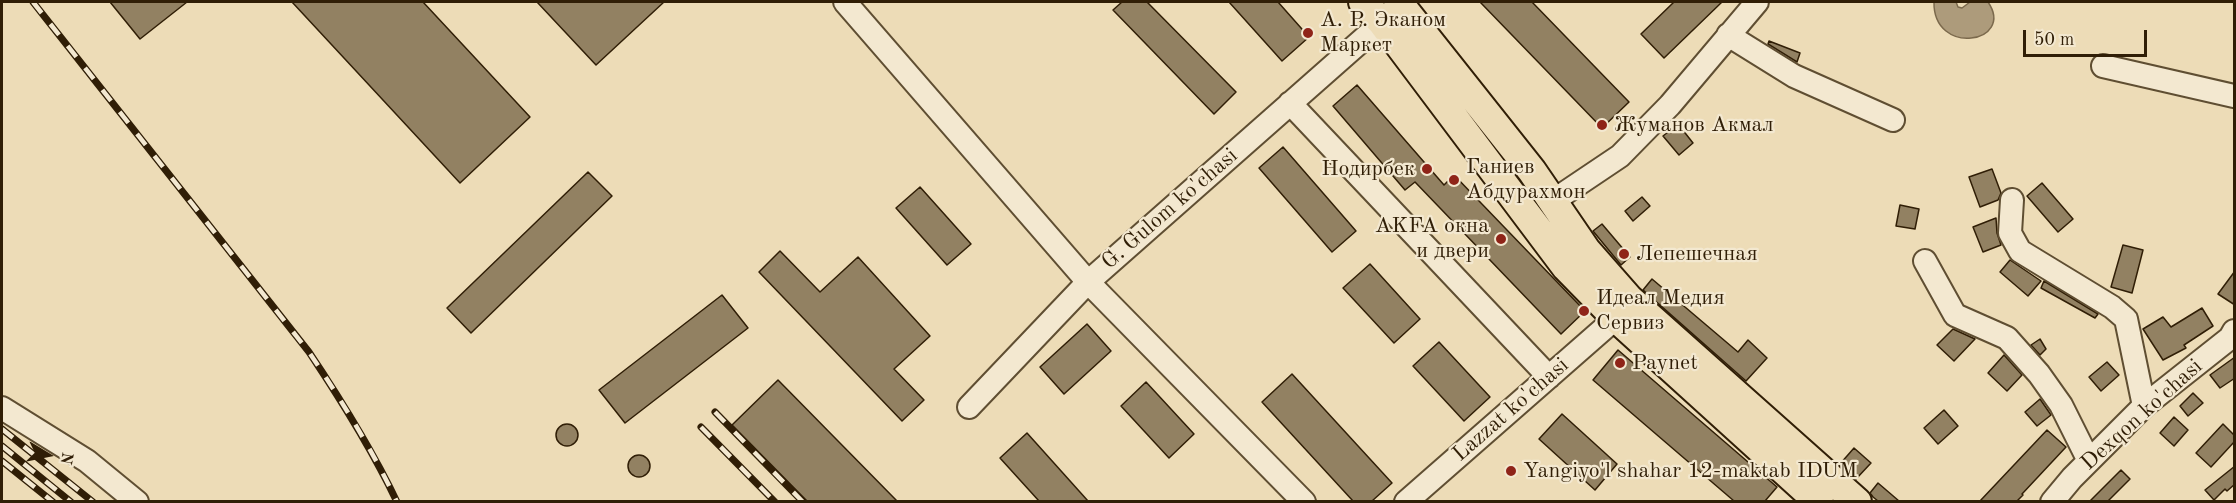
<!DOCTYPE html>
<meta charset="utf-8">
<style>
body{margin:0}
#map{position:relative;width:2236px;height:503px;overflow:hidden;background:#eddcb7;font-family:"Old Standard TT",serif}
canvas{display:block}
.frame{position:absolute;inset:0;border:3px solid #301e06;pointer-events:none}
.north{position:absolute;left:18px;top:425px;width:60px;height:60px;-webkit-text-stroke:4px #f3e8d0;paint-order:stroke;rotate:100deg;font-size:16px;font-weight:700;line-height:24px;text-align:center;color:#301e06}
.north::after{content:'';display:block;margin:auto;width:21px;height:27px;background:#301e06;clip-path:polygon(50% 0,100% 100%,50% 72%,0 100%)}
.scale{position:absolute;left:2023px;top:30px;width:124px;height:27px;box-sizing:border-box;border:3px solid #301e06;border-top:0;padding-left:8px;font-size:18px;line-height:21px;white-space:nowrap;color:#301e06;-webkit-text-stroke:4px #f3e8d0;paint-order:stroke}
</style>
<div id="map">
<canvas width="2236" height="503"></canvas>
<div class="frame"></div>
<div class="north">N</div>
<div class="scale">50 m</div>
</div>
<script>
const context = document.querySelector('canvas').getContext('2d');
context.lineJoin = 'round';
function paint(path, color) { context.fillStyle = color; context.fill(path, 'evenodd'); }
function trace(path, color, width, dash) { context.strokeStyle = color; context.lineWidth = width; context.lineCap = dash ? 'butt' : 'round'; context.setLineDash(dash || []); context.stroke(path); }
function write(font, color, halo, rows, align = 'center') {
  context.font = font + ' "Old Standard TT",serif'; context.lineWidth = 4.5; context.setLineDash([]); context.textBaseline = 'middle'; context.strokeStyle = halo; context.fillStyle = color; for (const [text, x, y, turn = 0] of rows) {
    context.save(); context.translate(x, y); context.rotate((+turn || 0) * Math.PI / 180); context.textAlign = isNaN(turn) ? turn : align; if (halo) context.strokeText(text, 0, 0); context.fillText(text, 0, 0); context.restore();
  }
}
const water = new Path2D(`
 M 1934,2 L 1956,2 L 1958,7 L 1962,8 L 1970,2 L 1988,2 C 2016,43 1933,57 1934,2 Z`);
const building = new Path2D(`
 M 110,2 L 187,2 L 140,39 Z
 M 292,2 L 423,2 L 530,117 L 460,183 Z
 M 537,2 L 664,2 L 596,65 Z
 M 1122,2 L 1147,2 L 1236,92 L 1214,114 L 1113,10 Z
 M 1229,2 L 1278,2 L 1309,37 L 1282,61 Z
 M 1480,2 L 1532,2 L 1629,102 L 1602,128 Z
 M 1674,2 L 1722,2 L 1664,58 L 1641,34 Z
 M 1769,41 L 1800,53 L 1797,62 L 1768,44 Z
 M 1357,85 L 1444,185 L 1454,175 L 1585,311 L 1561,334 L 1415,182 L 1405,190 L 1333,106 Z
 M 1678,124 L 1693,143 L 1679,155 L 1663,136 Z
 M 1283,147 L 1356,231 L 1332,252 L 1259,168 Z
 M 1992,169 L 2001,193 L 1998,200 L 1980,207 L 1969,177 Z
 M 588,172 L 612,196 L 471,333 L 447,308 Z
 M 2042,183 L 2073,219 L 2058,232 L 2027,196 Z
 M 920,187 L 971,244 L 947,265 L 896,208 Z
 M 1642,197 L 1650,206 L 1633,221 L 1625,211 Z
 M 1900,205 L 1919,209 L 1915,229 L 1896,226 Z
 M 1996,218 L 1997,233 L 2001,245 L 1983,252 L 1973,227 Z
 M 1602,224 L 1630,257 L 1621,265 L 1593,231 Z
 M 2123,245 L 2143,250 L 2132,293 L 2111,287 Z
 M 780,251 L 820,292 L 858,257 L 930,336 L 894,369 L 924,400 L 902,421 L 759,272 Z
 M 2010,260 L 2041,281 L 2028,296 L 2000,272 Z
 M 1370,264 L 1420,319 L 1394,343 L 1343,288 Z
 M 2235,271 L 2235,305 L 2218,294 Z
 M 1652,279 L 1738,352 L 1748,340 L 1767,358 L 1746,381 L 1643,290 Z
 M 2044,281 L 2098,314 L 2095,318 L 2041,288 Z
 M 722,295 L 748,328 L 625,423 L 599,390 Z
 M 2202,308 L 2213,326 L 2184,345 L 2186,348 L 2163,360 L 2143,329 L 2163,317 L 2171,327 Z
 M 1087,324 L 1111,351 L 1064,394 L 1040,367 Z
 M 1953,329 L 1975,339 L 1954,361 L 1937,345 Z
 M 2040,339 L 2046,349 L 2040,355 L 2031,345 Z
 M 1439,342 L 1490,397 L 1464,421 L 1413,366 Z
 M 1618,350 L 1777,487 L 1765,501 L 1734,501 L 1593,380 Z
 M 2004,355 L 2022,375 L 2007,391 L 1988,373 Z
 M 2235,357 L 2235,378 L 2220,388 L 2210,375 Z
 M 2107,362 L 2119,375 L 2101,391 L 2089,377 Z
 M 1292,374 L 1392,483 L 1372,501 L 1353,501 L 1262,402 Z
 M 778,380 L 897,501 L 807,501 L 732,425 Z
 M 1146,382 L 1194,434 L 1169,458 L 1121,406 Z
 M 2193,393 L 2203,403 L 2188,416 L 2180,406 Z
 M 2040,399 L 2051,415 L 2037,426 L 2025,412 Z
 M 1944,410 L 1958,426 L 1938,444 L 1924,428 Z
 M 1562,414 L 1617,464 L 1595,490 L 1539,439 Z
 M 2174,417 L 2188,430 L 2174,446 L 2160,433 Z
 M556 435a11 11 0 1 1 22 0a11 11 0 1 1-22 0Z
 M 2223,424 L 2235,436 L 2235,441 L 2211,467 L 2196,453 Z
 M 2047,430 L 2066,447 L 2022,494 L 2023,495 L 2017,501 L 1980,501 Z
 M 1027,433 L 1088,501 L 1039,501 L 1000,458 Z
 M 1854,448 L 1871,463 L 1856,479 L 1840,464 Z
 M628 466a11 11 0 1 1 22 0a11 11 0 1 1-22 0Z
 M 2235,466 L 2235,484 L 2227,491 L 2225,489 L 2214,500 L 2205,490 Z
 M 2121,470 L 2130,479 L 2108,501 L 2090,501 Z
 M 1878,483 L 1899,501 L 1878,501 L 1873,497 L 1870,493 Z`);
const minor = new Path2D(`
 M 845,2 L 1088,282 L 1304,502
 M 1728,35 L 1794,76 L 1893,120
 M 2103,66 L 2234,96
 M 1290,103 L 1549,377
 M 2012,200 L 2010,233 L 2020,251 L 2112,307 L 2126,319 L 2144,406
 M 1553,201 L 1620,156 L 1670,105 L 1757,2
 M 1925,261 L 1955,315 L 2007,338 L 2039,374 L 2061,405 L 2089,461
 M 969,407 L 1088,282 L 1394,12
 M 2,408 L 87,461 L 137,502
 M 1406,502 L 1616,318
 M 2052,502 L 2072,478 L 2144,406 L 2230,338 L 2234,331`);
const major = new Path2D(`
 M 1363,2 L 1382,22 L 1566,267 L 1616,318 L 1819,502
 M 1398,2 L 1532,171 L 1586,250 L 1629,299 L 1857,502`);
const rail = new Path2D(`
 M 33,2 L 309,352 C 341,400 372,449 397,502
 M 715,412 L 803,502
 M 701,427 L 775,502
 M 2,429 L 93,502
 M 2,446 L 71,502
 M 2,461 L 53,502`);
const markers = [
 [1308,33,6,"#8f2418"],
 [1602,125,6,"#8f2418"],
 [1427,169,6,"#8f2418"],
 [1454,180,6,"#8f2418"],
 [1501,239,6,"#8f2418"],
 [1624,254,6,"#8f2418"],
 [1584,311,6,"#8f2418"],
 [1620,363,6,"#8f2418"],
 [1511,471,6,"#8f2418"]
];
const poiNames = [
 ["А. Р. Эканом",1320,20],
 ["Маркет",1320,45],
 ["Жуманов Акмал",1614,125],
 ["Ганиев",1466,167],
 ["Абдурахмон",1466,192],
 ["Нодирбек",1415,169,"right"],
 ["AKFA окна",1489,226,"right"],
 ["и двери",1489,251,"right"],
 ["Лепешечная",1636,254],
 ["Идеал Медия",1596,298],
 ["Сервиз",1596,323],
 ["Paynet",1632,363],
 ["Yangiyo'l shahar 12-maktab IDUM",1523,471]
];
const streetNames = [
 ["G. Gulom ko'chasi",1170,209,-41],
 ["Lazzat ko'chasi",1511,410,-41],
 ["Dexqon ko'chasi",2142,415,-42]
];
paint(water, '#ad9b7b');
trace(water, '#7b694c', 1.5);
paint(building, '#928162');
trace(building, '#301e06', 1.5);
trace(minor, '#5f4e32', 26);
trace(major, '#301e06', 32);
trace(minor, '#f3e8d0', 22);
trace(major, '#eddcb7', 28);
trace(rail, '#301e06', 7);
trace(rail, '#f3e8d0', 4.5, [14]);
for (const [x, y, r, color] of markers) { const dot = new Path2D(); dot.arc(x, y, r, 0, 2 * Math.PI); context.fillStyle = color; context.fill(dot); trace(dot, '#f3e8d0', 2); }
write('22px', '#301e06', '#f3e8d0', poiNames, 'left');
write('22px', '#301e06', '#f3e8d0', streetNames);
</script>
